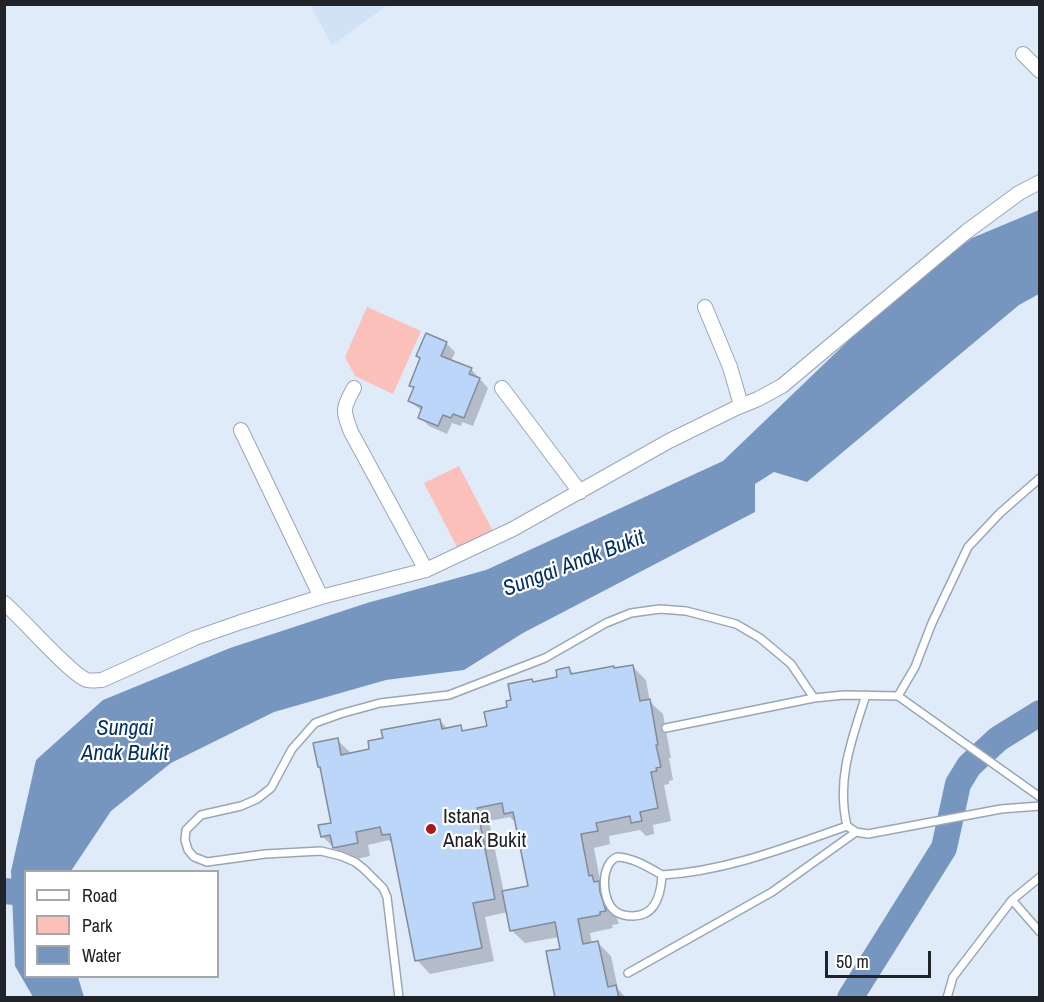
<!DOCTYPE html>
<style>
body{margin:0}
#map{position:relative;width:1044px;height:1002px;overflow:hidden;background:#e0ebfa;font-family:"Archivo Narrow",sans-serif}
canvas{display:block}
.frame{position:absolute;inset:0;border:6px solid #202429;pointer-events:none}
.legend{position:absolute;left:24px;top:870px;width:195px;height:108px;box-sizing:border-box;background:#fff;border:2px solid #a6a7a9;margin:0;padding:8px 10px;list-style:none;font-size:18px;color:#202429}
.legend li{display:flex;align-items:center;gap:12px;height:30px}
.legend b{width:30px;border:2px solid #a6a7a9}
.scale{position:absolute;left:825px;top:951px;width:106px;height:27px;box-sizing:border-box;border:3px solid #202429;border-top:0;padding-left:8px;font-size:18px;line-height:21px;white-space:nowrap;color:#202429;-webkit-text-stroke:4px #fff;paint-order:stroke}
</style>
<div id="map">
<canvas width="1044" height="1002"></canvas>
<div class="frame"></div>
<ul class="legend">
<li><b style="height:8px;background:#fff"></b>Road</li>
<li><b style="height:16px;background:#fac0b9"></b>Park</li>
<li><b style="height:16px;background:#7796bf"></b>Water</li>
</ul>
<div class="scale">50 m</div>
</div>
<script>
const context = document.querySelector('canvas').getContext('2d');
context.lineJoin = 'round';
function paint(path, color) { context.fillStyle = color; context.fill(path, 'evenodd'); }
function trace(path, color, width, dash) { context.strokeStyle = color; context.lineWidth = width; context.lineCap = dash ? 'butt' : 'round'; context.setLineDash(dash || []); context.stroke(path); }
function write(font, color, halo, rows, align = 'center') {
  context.font = font + ' "Archivo Narrow",sans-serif'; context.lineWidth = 4.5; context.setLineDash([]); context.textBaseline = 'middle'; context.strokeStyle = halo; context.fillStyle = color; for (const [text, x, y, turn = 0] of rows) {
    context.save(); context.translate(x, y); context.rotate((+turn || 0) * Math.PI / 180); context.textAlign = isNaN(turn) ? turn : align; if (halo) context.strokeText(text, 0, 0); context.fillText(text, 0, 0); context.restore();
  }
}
const built = new Path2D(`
 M 310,5 L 388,5 L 332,45 Z`);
const green = new Path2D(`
 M 367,307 L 421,331 L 393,394 L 355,376 L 345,357 Z
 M 459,466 L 498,541 L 463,559 L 424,483 Z`);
const water = new Path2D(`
 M 1039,210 L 1039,294 L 1019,305 L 807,482 L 774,472 L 755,484 L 755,512 L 523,633 L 464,670 L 386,680 L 274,712 L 171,763 L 111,811 L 71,871 L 26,872 L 26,976 L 78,977 L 84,997 L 33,997 L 15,966 L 11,871 L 36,760 L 103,700 L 230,648 L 367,603 L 486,570 L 723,461 L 897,294 L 972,238 Z`);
const shadow = new Path2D(`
 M 446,343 L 455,352 L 451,361 L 471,369 L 488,388 L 473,426 L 462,422 L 461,426 L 452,423 L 447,434 L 429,426 L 420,417 L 422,411 L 410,401 L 414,389 L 411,385 Z
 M 632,666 L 646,680 L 650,702 L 663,714 L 671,758 L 669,758 L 673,780 L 669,781 L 669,784 L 664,785 L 671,821 L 653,825 L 654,834 L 646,836 L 640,830 L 609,836 L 610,844 L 594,848 L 601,885 L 612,896 L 612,907 L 619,924 L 612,925 L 613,928 L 590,933 L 592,944 L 598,943 L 611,956 L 618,989 L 626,998 L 557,998 L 562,950 L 559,937 L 525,943 L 511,930 L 508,912 L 485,917 L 494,961 L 430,974 L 417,960 L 393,845 L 389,840 L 368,845 L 370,856 L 348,861 L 322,836 L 333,824 L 322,769 L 319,767 L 337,740 L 351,753 L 371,750 L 385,739 L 439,720 L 448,729 L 460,727 L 465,732 L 489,727 L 509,709 L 513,701 L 532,681 L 534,683 L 559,679 L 569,669 L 575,675 L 613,667 L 615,669 ZM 510,817 L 517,824 L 530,887 L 504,893 L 489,821 Z`);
const river = new Path2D(`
 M 4,891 L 26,893
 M 850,998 L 944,848 L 958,784 L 969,766 L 998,739 L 1040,713`);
const building = new Path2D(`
 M 426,333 L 447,342 L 441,356 L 472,368 L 469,374 L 480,378 L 464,418 L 453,414 L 451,418 L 443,415 L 438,426 L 418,418 L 422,407 L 408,401 L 414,387 L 409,386 L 420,358 L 416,356 Z
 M 633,665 L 640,701 L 650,699 L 658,745 L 656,745 L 661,767 L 656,768 L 657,771 L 651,772 L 658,808 L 640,812 L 642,821 L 631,823 L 630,816 L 596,823 L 598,831 L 581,834 L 589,876 L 592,875 L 594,882 L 599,881 L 600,892 L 606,911 L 600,912 L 600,915 L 578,919 L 583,944 L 598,941 L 608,987 L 616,985 L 619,998 L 555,998 L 546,951 L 560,949 L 555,922 L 510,931 L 502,891 L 528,886 L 513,812 L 504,814 L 502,803 L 477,808 L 495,899 L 473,903 L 482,948 L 415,961 L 390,834 L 382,835 L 380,827 L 356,832 L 358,843 L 333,848 L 330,835 L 321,837 L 318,825 L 331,823 L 320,767 L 318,767 L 313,743 L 338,738 L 341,755 L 369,749 L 368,741 L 383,738 L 381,730 L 440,719 L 442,729 L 461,725 L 462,731 L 487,726 L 484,712 L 507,707 L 506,701 L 511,700 L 508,684 L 532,679 L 533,682 L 557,677 L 556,670 L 569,667 L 571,674 L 614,666 L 614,668 Z`);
const lane = new Path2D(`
 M 898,696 L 915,667 L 932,623 L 968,547 L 1000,513 L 1040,478
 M 666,728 L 814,698 L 844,695 L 898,696 L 1040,797
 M 856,832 L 847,826 C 836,779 852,739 866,695
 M 617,857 C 634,858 648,867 662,875 C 661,894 656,916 633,916 C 626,916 620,915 615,911 C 601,900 600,864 617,857 Z
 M 662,875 C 727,871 787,847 847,826
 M 1012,900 L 1040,932
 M 628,973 L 772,892 L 856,832 L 868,834 L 1001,809 L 1040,806
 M 399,998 L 387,897 L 383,888 L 364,869 L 355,862 L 341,856 L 321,851 L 265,854 L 207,862 L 194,857 L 188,850 L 185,840 L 186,830 L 201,815 L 241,806 L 257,799 L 271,788 L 292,749 L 315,723 L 340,714 L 380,703 L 449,695 L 545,658 L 606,623 L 631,613 L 660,609 L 686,611 L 736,624 L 760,638 L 791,664 L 814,698
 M 947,998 L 953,977 L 1012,900 L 1040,877`);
const street = new Path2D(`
 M 1023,54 L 1040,71
 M 705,307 L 730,367 L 741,405
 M 354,388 C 342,409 343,411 351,432 L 426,570
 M 502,388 L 580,492
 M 241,430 L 321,597
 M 4,603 C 21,617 72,676 87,680 C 92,681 97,680 102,680 L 195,638 L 241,622 L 321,597 L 426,570 L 513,529 L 669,441 L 736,408 L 758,399 L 782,386 L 966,232 L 1019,193 L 1040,182`);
const markers = [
 [431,829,6,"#ab171c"]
];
const poiNames = [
 ["Istana",443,817],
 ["Anak Bukit",443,841]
];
const waterNames = [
 ["Sungai Anak Bukit",574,564,-21],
 ["Sungai",125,729],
 ["Anak Bukit",125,754]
];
paint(built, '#d1e1f6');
paint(green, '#fac0b9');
paint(water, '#7796bf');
paint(shadow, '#0003');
trace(river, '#7796bf', 26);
paint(building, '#bbd6f9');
trace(building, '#828c9a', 1.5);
trace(lane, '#9ba6b4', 10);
trace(street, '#9ba6b4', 16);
trace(lane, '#fff', 7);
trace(street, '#fff', 14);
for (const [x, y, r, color] of markers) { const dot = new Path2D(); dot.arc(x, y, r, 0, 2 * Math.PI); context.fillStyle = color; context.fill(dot); trace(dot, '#fff', 2); }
write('21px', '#202429', '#fff', poiNames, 'left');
write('italic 22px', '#043063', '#fff', waterNames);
</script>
